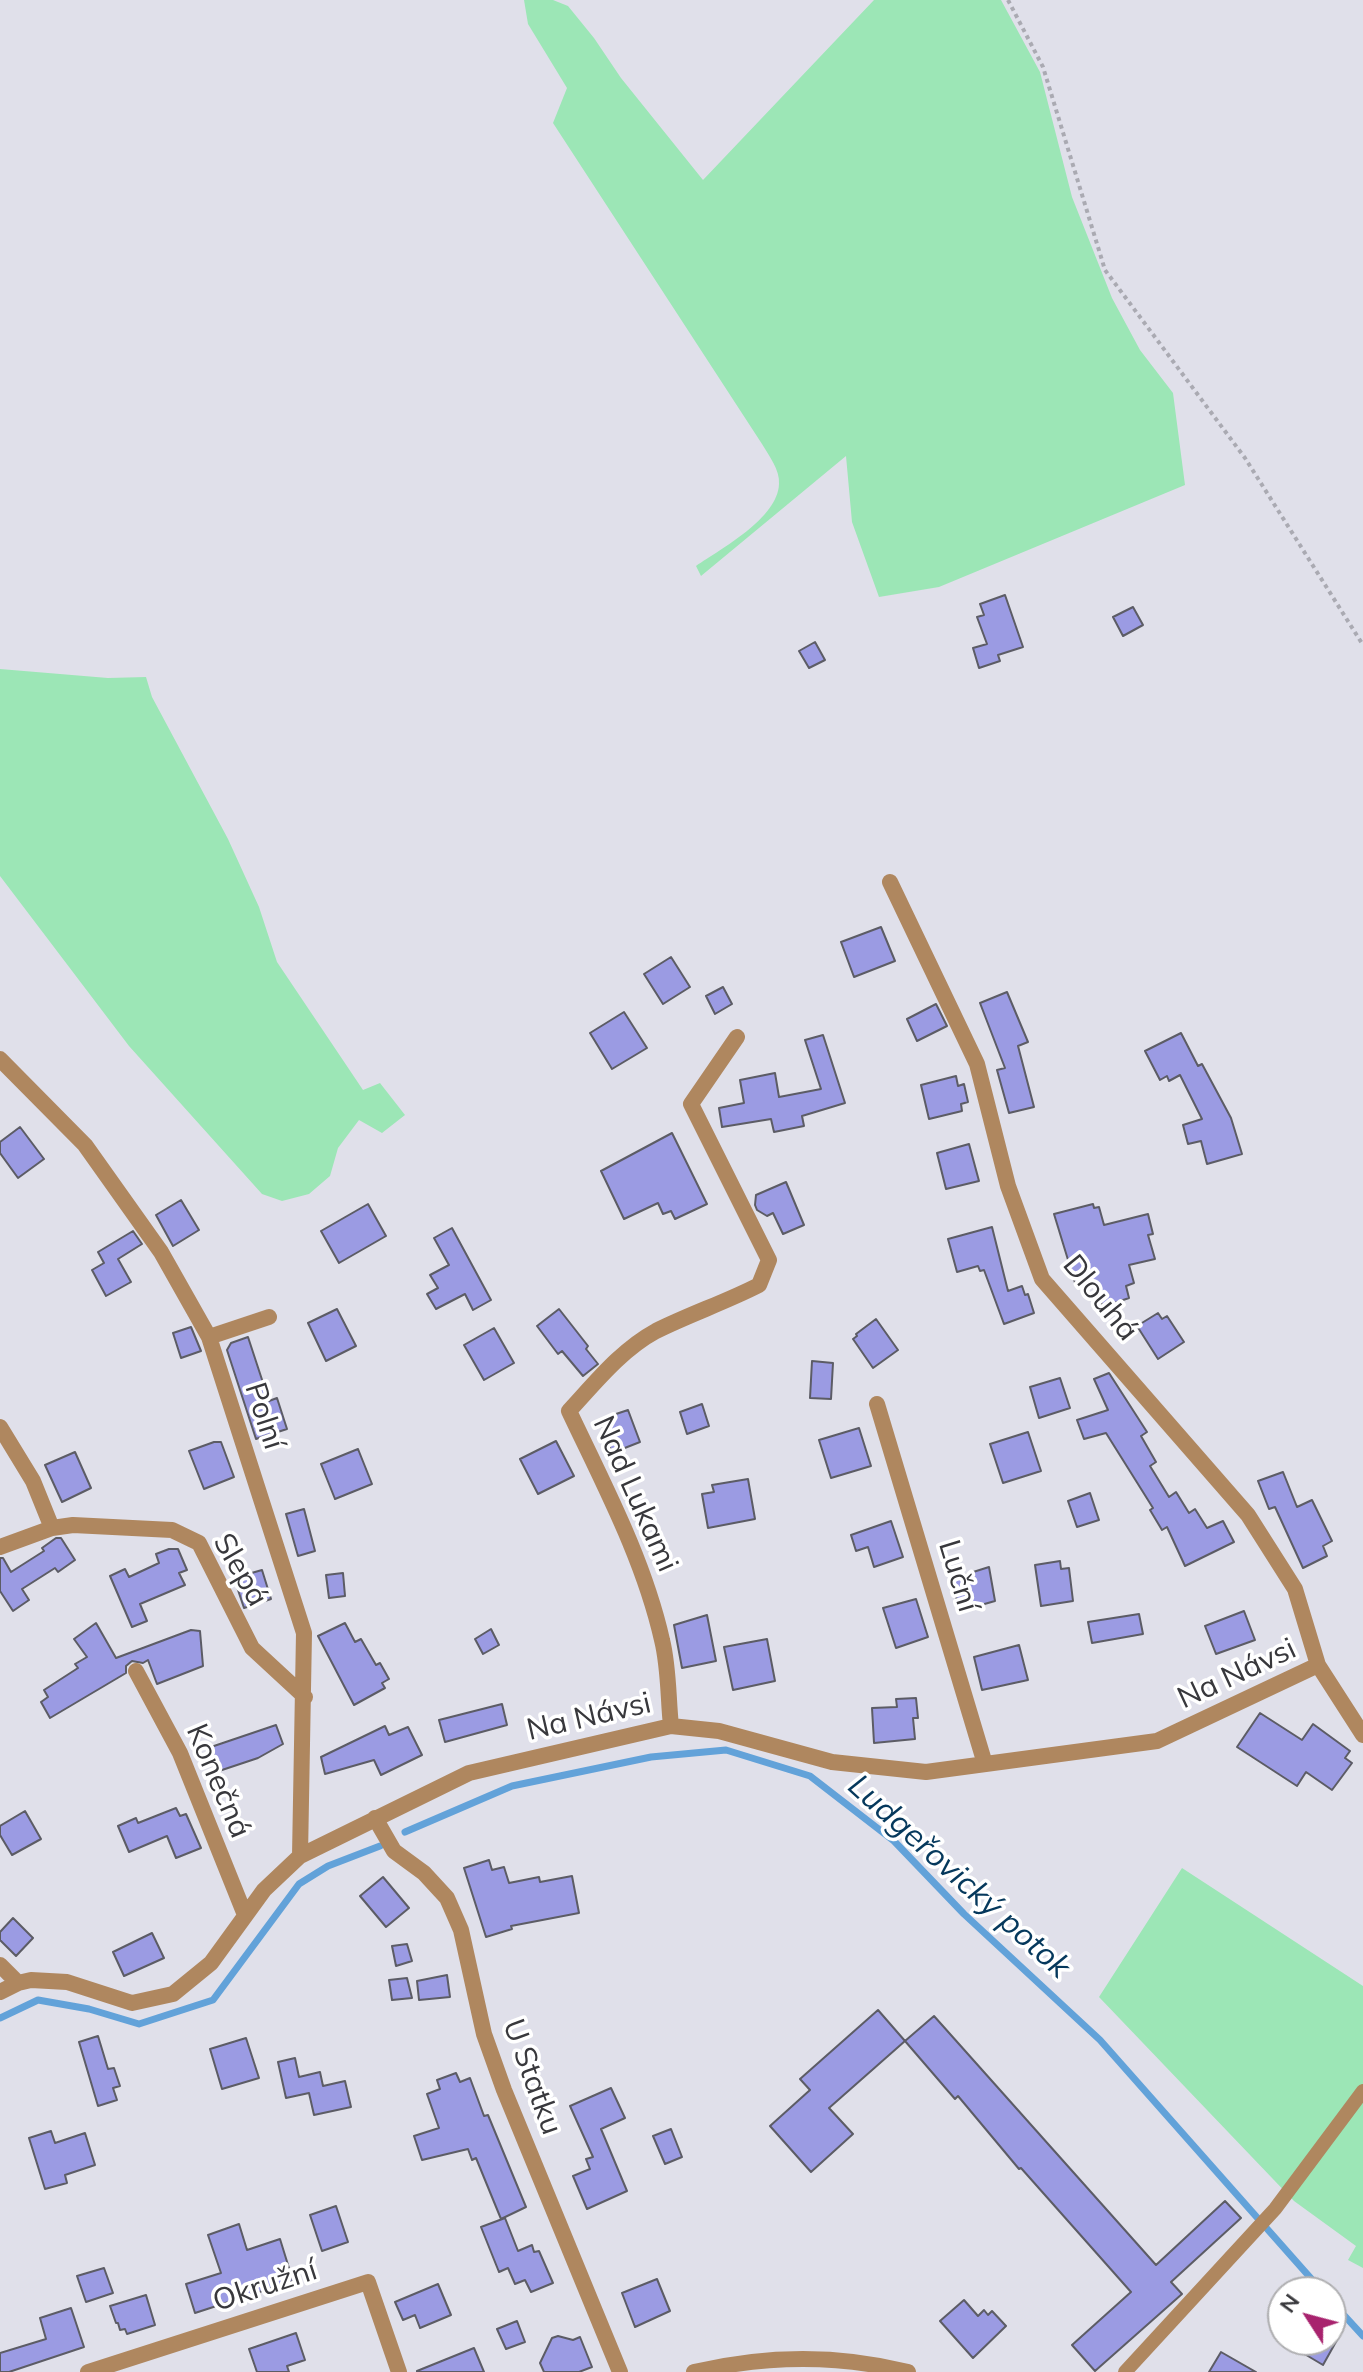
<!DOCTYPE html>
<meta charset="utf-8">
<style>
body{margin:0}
#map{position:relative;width:1363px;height:2372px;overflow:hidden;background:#e0e0ea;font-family:Mulish,sans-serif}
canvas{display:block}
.north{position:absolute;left:1267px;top:2276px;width:80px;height:80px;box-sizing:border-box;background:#fff;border:2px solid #afafb1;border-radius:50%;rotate:306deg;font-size:22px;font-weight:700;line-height:32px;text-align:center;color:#38383c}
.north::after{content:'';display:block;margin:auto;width:28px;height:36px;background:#a8236e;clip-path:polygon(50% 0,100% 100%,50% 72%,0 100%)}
</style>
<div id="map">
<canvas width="1363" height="2372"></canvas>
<div class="north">N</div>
</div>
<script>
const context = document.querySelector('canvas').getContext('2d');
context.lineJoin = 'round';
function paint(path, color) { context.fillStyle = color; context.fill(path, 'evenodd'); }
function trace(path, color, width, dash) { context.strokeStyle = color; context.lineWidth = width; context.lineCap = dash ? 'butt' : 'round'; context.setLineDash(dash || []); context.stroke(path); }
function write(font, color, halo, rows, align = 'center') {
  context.font = font + ' Mulish,sans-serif'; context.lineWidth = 7; context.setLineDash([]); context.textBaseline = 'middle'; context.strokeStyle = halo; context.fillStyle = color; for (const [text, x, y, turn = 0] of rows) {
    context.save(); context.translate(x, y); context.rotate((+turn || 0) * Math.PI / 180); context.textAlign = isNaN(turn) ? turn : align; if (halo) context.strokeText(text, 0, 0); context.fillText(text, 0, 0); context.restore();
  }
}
const green = new Path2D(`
 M 524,0 L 553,0 L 568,6 L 594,38 L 621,78 L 703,180 L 874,0 L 1001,0 L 1040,72 L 1072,197 L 1112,298 L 1140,350 L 1173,393 L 1185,485 L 939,587 L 879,597 L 852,522 L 846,456 L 701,576 L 696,566 C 721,549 778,518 779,484 C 780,470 769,456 762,444 L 553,123 L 567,88 L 528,24 Z
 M 0,669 L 108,678 L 146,677 L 152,697 L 228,839 L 259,907 L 277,962 L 363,1090 L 380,1083 L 405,1115 L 382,1133 L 359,1120 L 338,1148 L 330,1176 L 309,1194 L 282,1201 L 262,1194 L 129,1046 L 0,876 Z
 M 1182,1868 L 1363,1986 L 1363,2268 L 1348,2260 L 1356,2246 L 1294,2201 L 1099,1997 Z`);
const stream = new Path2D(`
 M 405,1832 L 512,1786 L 651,1757 L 726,1750 L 810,1776 L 894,1841 L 964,1914 L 1100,2040 L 1323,2292
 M 0,2018 L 38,2000 L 89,2009 L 139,2024 L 213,2000 L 299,1884 L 328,1866 L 380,1846
 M 1331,2301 L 1363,2336`);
const building = new Path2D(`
 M 1005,595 L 1023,647 L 998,655 L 1000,661 L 979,668 L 973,648 L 987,644 L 977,617 L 984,615 L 980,604 Z
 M 1133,607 L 1143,625 L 1123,636 L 1113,617 Z
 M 815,642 L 825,660 L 809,668 L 799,651 Z
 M 881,927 L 895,961 L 854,977 L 841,942 Z
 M 671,957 L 690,987 L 663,1004 L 644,974 Z
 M 723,987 L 732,1004 L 715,1014 L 706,996 Z
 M 1007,992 L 1028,1042 L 1018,1046 L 1034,1107 L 1009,1113 L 997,1070 L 1005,1068 L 980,1003 Z
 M 936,1004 L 947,1026 L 917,1041 L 907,1019 Z
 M 624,1012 L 647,1048 L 612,1069 L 590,1033 Z
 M 1181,1033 L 1198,1066 L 1202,1064 L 1231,1118 L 1242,1154 L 1207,1164 L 1201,1141 L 1188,1144 L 1183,1125 L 1202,1119 L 1180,1075 L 1169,1081 L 1167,1076 L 1160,1080 L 1145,1051 Z
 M 823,1035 L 845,1103 L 802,1116 L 804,1126 L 774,1132 L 771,1119 L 722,1127 L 719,1108 L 744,1103 L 740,1080 L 775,1073 L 779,1097 L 821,1089 L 805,1040 Z
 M 956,1076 L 958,1086 L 964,1084 L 968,1102 L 961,1104 L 962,1111 L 929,1119 L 921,1085 Z
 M 20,1127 L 44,1159 L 18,1178 L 0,1153 L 0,1142 Z
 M 672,1133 L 707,1204 L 675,1219 L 671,1211 L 663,1214 L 658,1203 L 624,1219 L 601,1171 Z
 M 969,1144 L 979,1181 L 946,1189 L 937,1153 Z
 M 786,1182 L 804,1225 L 783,1234 L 773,1213 L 767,1216 L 757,1210 L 755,1205 L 756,1195 Z
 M 181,1200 L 199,1230 L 173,1246 L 156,1215 Z
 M 368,1204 L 386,1236 L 339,1263 L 321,1231 Z
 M 1093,1204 L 1094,1208 L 1099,1207 L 1104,1225 L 1148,1214 L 1153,1234 L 1148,1235 L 1155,1259 L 1129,1265 L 1134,1283 L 1126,1286 L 1129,1298 L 1103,1307 L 1093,1280 L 1076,1286 L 1054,1214 Z
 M 992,1227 L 1008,1291 L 1022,1286 L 1025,1295 L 1028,1294 L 1034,1313 L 1004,1324 L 984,1270 L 980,1271 L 978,1266 L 957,1272 L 948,1239 Z
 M 452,1228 L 491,1300 L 473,1310 L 465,1294 L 436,1309 L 427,1294 L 438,1288 L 430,1275 L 449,1265 L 434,1238 Z
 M 133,1231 L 142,1244 L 118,1259 L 131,1282 L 106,1296 L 92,1270 L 104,1263 L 98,1252 Z
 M 337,1309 L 356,1346 L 326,1361 L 308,1323 Z
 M 559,1309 L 588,1346 L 586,1349 L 598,1364 L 583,1376 L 562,1351 L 558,1354 L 537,1326 Z
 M 1158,1313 L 1162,1319 L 1167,1316 L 1184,1342 L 1158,1359 L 1137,1326 Z
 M 876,1319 L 898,1350 L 873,1368 L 853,1339 L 857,1336 L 856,1334 Z
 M 191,1327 L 201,1351 L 181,1358 L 173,1333 Z
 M 494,1328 L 514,1363 L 484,1380 L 464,1345 Z
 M 248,1337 L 269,1401 L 277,1398 L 287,1429 L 256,1439 L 227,1350 L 231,1343 Z
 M 812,1361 L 833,1363 L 831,1399 L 810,1398 Z
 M 1109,1373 L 1147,1432 L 1141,1436 L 1156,1462 L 1150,1466 L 1169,1497 L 1176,1492 L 1189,1513 L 1195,1509 L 1207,1528 L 1223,1521 L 1234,1542 L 1185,1566 L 1167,1527 L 1162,1530 L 1150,1510 L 1153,1508 L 1106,1433 L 1084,1439 L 1077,1420 L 1108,1410 L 1094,1379 Z
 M 1060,1378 L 1070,1408 L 1039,1418 L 1030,1387 Z
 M 702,1404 L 709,1426 L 687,1434 L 680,1412 Z
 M 628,1410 L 640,1442 L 612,1453 L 602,1425 L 609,1422 L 607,1417 Z
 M 859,1428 L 871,1466 L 831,1478 L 819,1440 Z
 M 1028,1432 L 1041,1471 L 1003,1483 L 990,1444 Z
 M 556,1441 L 574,1476 L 538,1494 L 520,1459 Z
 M 214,1442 L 221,1442 L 234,1477 L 204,1489 L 189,1451 Z
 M 358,1449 L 372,1484 L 335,1499 L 321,1464 Z
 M 75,1452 L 91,1488 L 62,1502 L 45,1465 Z
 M 1283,1472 L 1297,1507 L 1312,1500 L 1332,1541 L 1323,1546 L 1327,1556 L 1303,1568 L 1275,1507 L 1269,1509 L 1258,1481 Z
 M 748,1479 L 755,1519 L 708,1528 L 702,1494 L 714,1492 L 712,1485 Z
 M 1090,1493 L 1099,1520 L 1077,1527 L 1068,1501 Z
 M 304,1509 L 315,1551 L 298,1556 L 286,1514 Z
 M 891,1521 L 903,1557 L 874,1567 L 868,1547 L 856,1551 L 851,1535 Z
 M 56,1538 L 61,1538 L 75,1560 L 58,1572 L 55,1568 L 22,1589 L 29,1600 L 13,1611 L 0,1591 L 0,1558 L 3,1558 L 11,1572 L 44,1551 L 42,1548 Z
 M 169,1549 L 178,1549 L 187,1570 L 179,1573 L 185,1585 L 140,1604 L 147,1621 L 132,1627 L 110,1576 L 125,1569 L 129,1577 L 159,1563 L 156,1554 Z
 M 1060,1561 L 1061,1569 L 1069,1568 L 1073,1601 L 1041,1606 L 1035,1565 Z
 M 989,1567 L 995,1601 L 960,1611 L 951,1579 Z
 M 262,1570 L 271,1599 L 244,1608 L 234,1578 Z
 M 343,1573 L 345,1596 L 329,1598 L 326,1575 Z
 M 916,1599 L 928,1637 L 896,1648 L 883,1608 Z
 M 1244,1611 L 1255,1640 L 1216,1654 L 1205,1626 Z
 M 1139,1614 L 1143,1634 L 1092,1643 L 1088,1622 Z
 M 707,1615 L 716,1661 L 682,1668 L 674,1625 Z
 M 96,1623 L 116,1658 L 191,1630 L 200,1631 L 203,1666 L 157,1684 L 148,1660 L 143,1663 L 132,1661 L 126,1666 L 126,1673 L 50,1718 L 41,1702 L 48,1697 L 44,1690 L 78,1668 L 75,1664 L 87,1657 L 74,1639 Z
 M 345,1623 L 355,1642 L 361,1639 L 376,1665 L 380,1663 L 389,1679 L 382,1683 L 385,1688 L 354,1705 L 318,1636 Z
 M 491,1629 L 499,1645 L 483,1654 L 475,1639 Z
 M 767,1639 L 775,1681 L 733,1690 L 724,1647 Z
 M 1019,1645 L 1028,1680 L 982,1690 L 974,1657 Z
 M 916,1698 L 918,1718 L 913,1718 L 915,1739 L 874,1743 L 872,1708 L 897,1707 L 896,1699 Z
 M 502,1704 L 507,1725 L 445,1742 L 439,1720 Z
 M 1260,1713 L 1302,1740 L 1313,1724 L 1350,1751 L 1345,1758 L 1352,1763 L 1332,1790 L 1306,1772 L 1297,1786 L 1237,1747 Z
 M 276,1725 L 283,1744 L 258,1758 L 219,1771 L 211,1747 Z
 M 385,1726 L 389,1735 L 408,1727 L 422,1755 L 381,1775 L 374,1760 L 325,1774 L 321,1757 Z
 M 176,1808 L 180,1816 L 186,1814 L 201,1848 L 176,1858 L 167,1836 L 129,1852 L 118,1826 L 136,1818 L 138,1823 Z
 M 25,1811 L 41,1839 L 12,1855 L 0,1835 L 0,1826 Z
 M 489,1860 L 492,1870 L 504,1867 L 509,1883 L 539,1877 L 540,1882 L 572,1876 L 579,1913 L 511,1926 L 512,1929 L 486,1937 L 464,1868 Z
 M 383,1877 L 409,1908 L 386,1927 L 360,1896 Z
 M 13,1918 L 33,1938 L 16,1956 L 0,1940 L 0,1932 Z
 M 152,1933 L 164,1958 L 124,1976 L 113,1952 Z
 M 407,1944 L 412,1961 L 396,1966 L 392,1946 Z
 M 447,1975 L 450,1997 L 419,2000 L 417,1981 Z
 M 407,1978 L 412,1998 L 392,2000 L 389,1980 Z
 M 878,2010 L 905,2041 L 829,2108 L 853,2134 L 811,2172 L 770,2126 L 810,2090 L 800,2079 Z
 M 934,2016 L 1156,2265 L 1225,2201 L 1241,2218 L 1171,2282 L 1182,2294 L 1095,2371 L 1072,2345 L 1131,2292 L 1021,2168 L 1019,2169 L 958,2096 L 955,2099 L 905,2041 Z
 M 98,2036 L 108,2069 L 114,2068 L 120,2086 L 113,2088 L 117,2100 L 98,2106 L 79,2042 Z
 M 246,2038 L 259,2078 L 222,2089 L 210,2049 Z
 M 295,2058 L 299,2077 L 320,2072 L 323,2086 L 345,2081 L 351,2107 L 314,2115 L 309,2093 L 286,2098 L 278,2062 Z
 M 456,2073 L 460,2082 L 470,2078 L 484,2116 L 488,2115 L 526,2207 L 501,2219 L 476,2158 L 472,2160 L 468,2149 L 422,2160 L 414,2136 L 439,2128 L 427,2094 L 440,2089 L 437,2080 Z
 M 611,2088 L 625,2118 L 601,2129 L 627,2191 L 587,2209 L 573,2176 L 590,2169 L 586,2159 L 593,2157 L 570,2106 Z
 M 671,2129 L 682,2157 L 665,2164 L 653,2136 Z
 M 51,2131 L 55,2143 L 85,2133 L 95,2165 L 65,2175 L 67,2183 L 45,2189 L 29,2138 Z
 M 336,2206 L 348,2242 L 322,2251 L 310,2215 Z
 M 505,2218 L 518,2251 L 532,2245 L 534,2252 L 539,2251 L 553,2283 L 531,2292 L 525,2280 L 515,2284 L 508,2268 L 499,2272 L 481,2227 Z
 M 239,2224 L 247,2250 L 280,2239 L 293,2281 L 195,2313 L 186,2284 L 221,2273 L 208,2235 Z
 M 104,2268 L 113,2293 L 86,2302 L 77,2276 Z
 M 657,2279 L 670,2311 L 635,2327 L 622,2293 Z
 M 438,2284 L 451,2315 L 420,2328 L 415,2315 L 403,2320 L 395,2302 Z
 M 146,2295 L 155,2325 L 127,2334 L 125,2329 L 120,2330 L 118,2323 L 116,2323 L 110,2306 Z
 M 964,2300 L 978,2316 L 984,2310 L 988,2315 L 992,2311 L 1006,2326 L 973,2358 L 940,2321 Z
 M 71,2308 L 84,2347 L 9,2372 L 0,2372 L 0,2353 L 46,2339 L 40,2318 Z
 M 517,2321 L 525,2342 L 506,2349 L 497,2329 Z
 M 296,2333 L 305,2360 L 287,2366 L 289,2372 L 257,2372 L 249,2349 Z
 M 558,2336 L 573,2340 L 580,2337 L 592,2367 L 579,2372 L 544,2372 L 540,2363 L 552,2338 Z
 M 1281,2340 L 1337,2340 L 1323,2365 Z
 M 474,2348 L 484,2372 L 417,2372 L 417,2371 Z
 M 1221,2352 L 1256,2372 L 1209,2372 Z`);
const path = new Path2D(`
 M 1008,0 L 1043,67 L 1105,270 L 1245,458 L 1363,645`);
const service = new Path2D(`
 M 1125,2372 L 1275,2209 L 1363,2091`);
const minor = new Path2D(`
 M 890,882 L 977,1064 L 1008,1186 L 1042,1279 L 1248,1515 L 1295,1589 L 1318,1665 L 1363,1735
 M 0,1059 L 85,1145 L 161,1252 L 209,1337 L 304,1633 L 300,1856
 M 209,1337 L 269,1317
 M 877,1404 L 985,1764
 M 0,1427 L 33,1481 L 52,1528
 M 0,1547 L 52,1528 L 73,1525 L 172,1530 L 199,1543 L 252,1648 L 305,1697
 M 136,1671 L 180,1753 L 245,1915
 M 671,1726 C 668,1698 669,1668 662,1640 C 644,1560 604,1485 569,1411 C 595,1383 621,1350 656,1331 C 690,1314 726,1302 759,1285 L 769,1260 L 691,1104 L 737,1037
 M 375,1818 L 394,1851 L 424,1873 L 447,1898 L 461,1930 L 484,2034 L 504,2090 L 620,2372
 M 0,1965 L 18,1983
 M 0,1992 L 18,1983 L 31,1980 L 67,1982 L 132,2003 L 173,1994 L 211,1963 L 264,1890 L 300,1856 L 469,1773 L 671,1726 L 719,1731 L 832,1762 L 926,1772 L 1157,1741 L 1318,1665
 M 88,2372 L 368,2282 L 399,2372`);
const tertiary = new Path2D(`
 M 694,2372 C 766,2355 837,2354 908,2372`);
const streetNames = [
 ["Dlouhá",1100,1298,51],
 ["Polní",264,1416,72],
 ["Nad Lukami",635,1494,66],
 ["Slepá",240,1570,60],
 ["Luční",958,1576,73],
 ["Na Návsi",1237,1674,-25],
 ["Na Návsi",589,1717,-13],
 ["Konečná",218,1781,67],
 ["U Statku",532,2077,70],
 ["Okružní",265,2286,-18]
];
const waterNames = [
 ["Ludgeřovický potok",959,1877,42]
];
paint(green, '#9ce6b6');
trace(stream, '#62a2d9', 7);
paint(building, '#9b9be3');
trace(building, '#5c5c65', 2);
trace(path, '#aaaab2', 4, [4, 4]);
trace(service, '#af875f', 14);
trace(minor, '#af875f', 16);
trace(tertiary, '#af875f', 16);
write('30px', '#38383c', '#fff', streetNames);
write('italic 32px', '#05385c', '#fff', waterNames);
</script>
